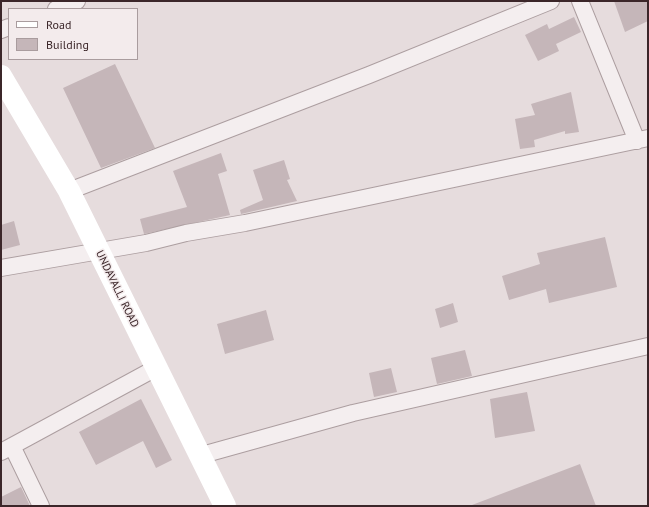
<!DOCTYPE html>
<style>
body{margin:0}
#map{position:relative;width:649px;height:507px;overflow:hidden;background:#e6dcdd;font-family:"PT Sans",sans-serif}
canvas{display:block}
.frame{position:absolute;inset:0;border:2px solid #3b2629;pointer-events:none}
.legend{position:absolute;left:8px;top:8px;width:130px;height:52px;box-sizing:border-box;background:#f3ebec;border:1px solid #a99c9e;margin:0;padding:5px 7px;list-style:none;font-size:12px;color:#3b2629}
.legend li{display:flex;align-items:center;gap:8px;height:20px}
.legend b{width:20px;border:1px solid #a99c9e}
</style>
<div id="map">
<canvas width="649" height="507"></canvas>
<div class="frame"></div>
<ul class="legend">
<li><b style="height:5px;background:#fff"></b>Road</li>
<li><b style="height:11px;background:#c5b6b9"></b>Building</li>
</ul>
</div>
<script>
const context = document.querySelector('canvas').getContext('2d');
context.lineJoin = 'round';
function paint(path, color) { context.fillStyle = color; context.fill(path, 'evenodd'); }
function trace(path, color, width, dash) { context.strokeStyle = color; context.lineWidth = width; context.lineCap = dash ? 'butt' : 'round'; context.setLineDash(dash || []); context.stroke(path); }
function write(font, color, halo, rows, align = 'center') {
  context.font = font + ' "PT Sans",sans-serif'; context.lineWidth = 3; context.setLineDash([]); context.textBaseline = 'middle'; context.strokeStyle = halo; context.fillStyle = color; for (const [text, x, y, turn = 0] of rows) {
    context.save(); context.translate(x, y); context.rotate((+turn || 0) * Math.PI / 180); context.textAlign = isNaN(turn) ? turn : align; if (halo) context.strokeText(text, 0, 0); context.fillText(text, 0, 0); context.restore();
  }
}
const building = new Path2D(`
 M 614,1 L 648,1 L 648,21 L 625,32 Z
 M 574,17 L 581,32 L 556,44 L 559,51 L 538,61 L 525,35 L 547,24 L 549,29 Z
 M 115,64 L 155,148 L 101,168 L 63,88 Z
 M 571,92 L 579,132 L 565,134 L 565,131 L 534,140 L 535,147 L 520,149 L 515,119 L 535,115 L 531,104 Z
 M 221,153 L 227,171 L 218,174 L 230,215 L 144,234 L 140,219 L 187,207 L 173,171 Z
 M 284,160 L 290,179 L 287,180 L 297,201 L 241,214 L 240,210 L 263,200 L 253,170 Z
 M 14,221 L 20,245 L 1,250 L 1,225 Z
 M 605,237 L 617,287 L 549,303 L 546,289 L 509,300 L 502,276 L 540,264 L 537,253 Z
 M 453,303 L 458,322 L 440,328 L 435,309 Z
 M 266,310 L 274,340 L 225,354 L 217,324 Z
 M 465,350 L 472,376 L 437,384 L 431,358 Z
 M 391,368 L 397,392 L 374,397 L 369,373 Z
 M 527,392 L 535,431 L 495,438 L 490,399 Z
 M 141,399 L 172,460 L 156,468 L 143,441 L 96,465 L 79,432 Z
 M 580,464 L 596,506 L 472,506 L 472,505 Z
 M 21,487 L 30,506 L 1,506 L 1,497 Z`);
const minor = new Path2D(`
 M 580,1 L 637,141
 M 56,9 L 77,1
 M 1,30 L 9,27
 M 69,191 L 369,75 L 551,1
 M 1,268 L 146,243 L 186,233 L 245,223 L 648,138
 M 12,446 L 41,506
 M 1,452 L 156,368
 M 202,455 L 353,413 L 648,346`);
const secondary = new Path2D(`
 M 1,76 L 69,191 L 225,506`);
const streetNames = [
 ["UNDAVALLI ROAD",117,289,64]
];
paint(building, '#c5b6b9');
trace(minor, '#ac9ea0', 18);
trace(minor, '#f4eeef', 16);
trace(secondary, '#fff', 22);
write('11px', '#3b2629', '#f3ebec', streetNames);
</script>
